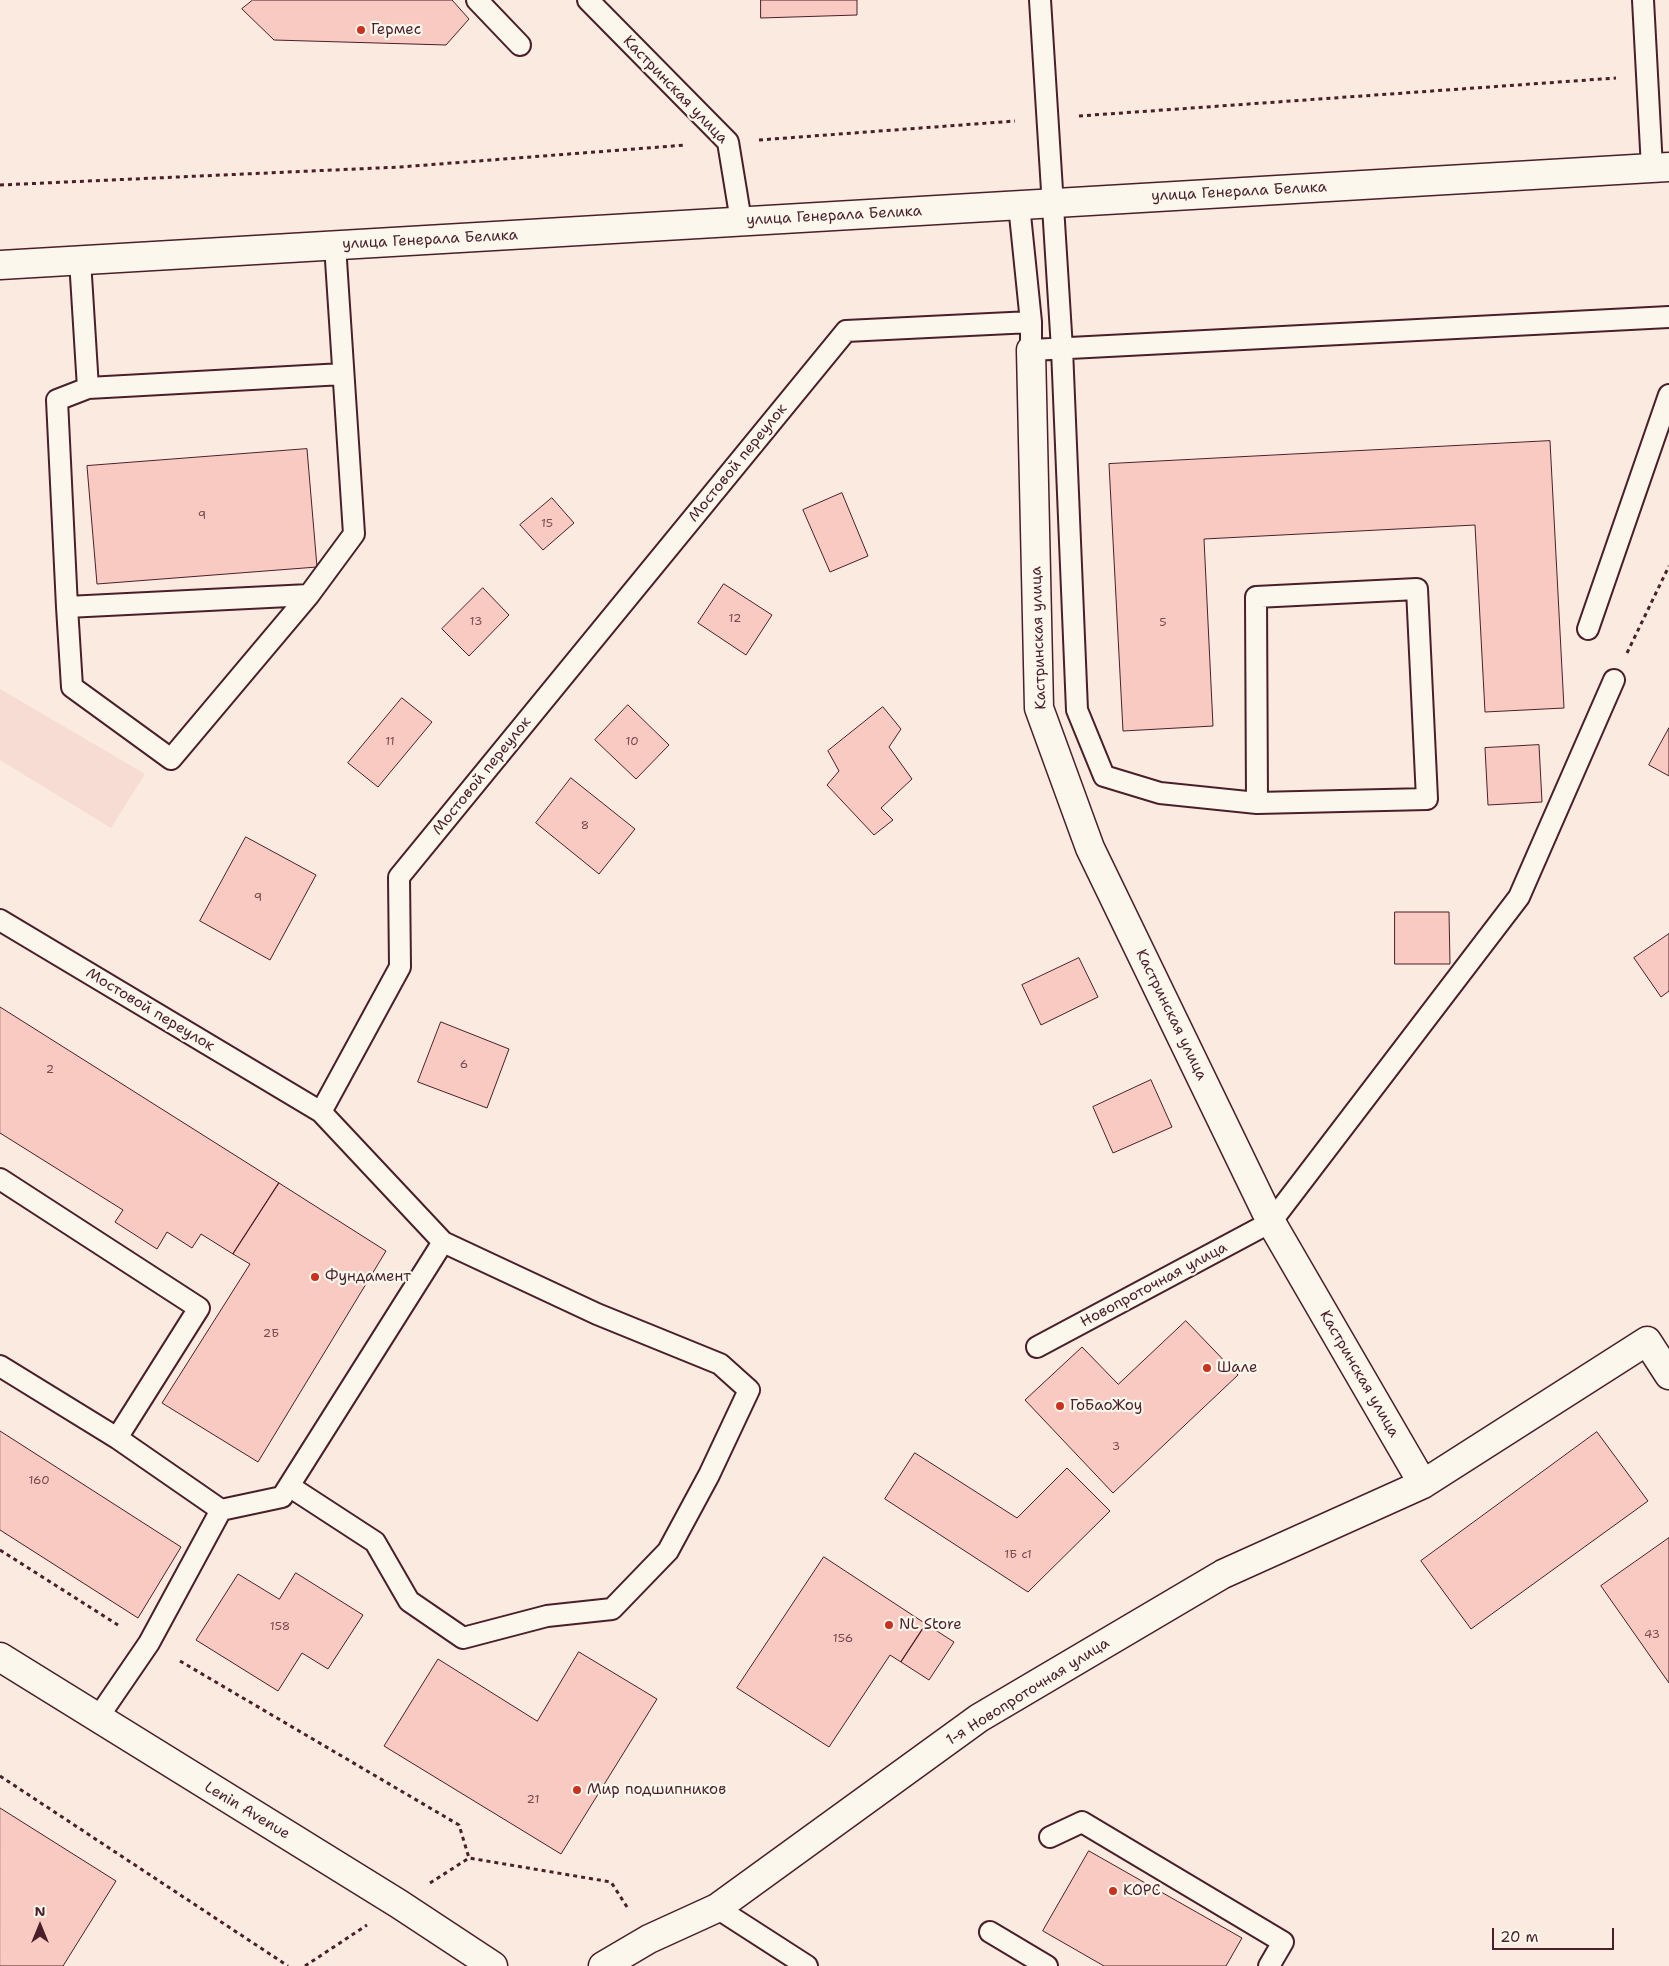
<!DOCTYPE html>
<meta charset="utf-8">
<style>
body{margin:0}
#map{position:relative;width:1669px;height:1966px;overflow:hidden;background:#faeadf;font-family:"Shantell Sans",sans-serif}
canvas{display:block}
.north{position:absolute;left:15px;top:1901px;width:50px;height:50px;-webkit-text-stroke:4px #fbf7ec;paint-order:stroke;rotate:0deg;font-size:14px;font-weight:700;line-height:20px;text-align:center;color:#4a1f2b}
.north::after{content:'';display:block;margin:auto;width:18px;height:22px;background:#4a1f2b;clip-path:polygon(50% 0,100% 100%,50% 72%,0 100%)}
.scale{position:absolute;left:1492px;top:1928px;width:122px;height:22px;box-sizing:border-box;border:2px solid #4a1f2b;border-top:0;padding-left:6px;font-size:15px;line-height:18px;white-space:nowrap;color:#4a1f2b;-webkit-text-stroke:4px #fbf7ec;paint-order:stroke}
</style>
<div id="map">
<canvas width="1669" height="1966"></canvas>
<div class="north">N</div>
<div class="scale">20 m</div>
</div>
<script>
const context = document.querySelector('canvas').getContext('2d');
context.lineJoin = 'round';
function paint(path, color) { context.fillStyle = color; context.fill(path, 'evenodd'); }
function trace(path, color, width, dash) { context.strokeStyle = color; context.lineWidth = width; context.lineCap = dash ? 'butt' : 'round'; context.setLineDash(dash || []); context.stroke(path); }
function write(font, color, halo, rows, align = 'center') {
  context.font = font + ' "Shantell Sans",sans-serif'; context.lineWidth = 4.5; context.setLineDash([]); context.textBaseline = 'middle'; context.strokeStyle = halo; context.fillStyle = color; for (const [text, x, y, turn = 0] of rows) {
    context.save(); context.translate(x, y); context.rotate((+turn || 0) * Math.PI / 180); context.textAlign = isNaN(turn) ? turn : align; if (halo) context.strokeText(text, 0, 0); context.fillText(text, 0, 0); context.restore();
  }
}
const built = new Path2D(`
 M 0,689 L 145,774 L 111,828 L 0,760 Z`);
const building = new Path2D(`
 M 253,0 L 452,0 L 469,19 L 446,45 L 274,40 L 242,9 Z
 M 761,0 L 857,0 L 857,15 L 761,18 Z
 M 1550,441 L 1564,708 L 1485,712 L 1475,525 L 1204,539 L 1213,726 L 1123,731 L 1109,464 Z
 M 307,449 L 317,567 L 97,584 L 87,466 Z
 M 842,493 L 868,556 L 830,572 L 803,510 Z
 M 552,498 L 574,523 L 543,550 L 520,525 Z
 M 724,584 L 772,615 L 746,655 L 698,623 Z
 M 483,588 L 509,615 L 469,656 L 442,629 Z
 M 402,698 L 432,722 L 378,787 L 348,763 Z
 M 628,705 L 669,745 L 636,779 L 595,740 Z
 M 883,707 L 901,729 L 889,747 L 912,779 L 881,808 L 893,820 L 874,835 L 827,785 L 839,771 L 828,751 Z
 M 1669,728 L 1669,776 L 1649,765 Z
 M 1539,745 L 1542,802 L 1488,805 L 1485,748 Z
 M 571,778 L 635,829 L 599,874 L 536,823 Z
 M 246,837 L 316,875 L 270,960 L 200,921 Z
 M 1395,912 L 1449,912 L 1450,964 L 1395,964 Z
 M 1669,934 L 1669,991 L 1661,997 L 1634,958 Z
 M 1079,958 L 1098,997 L 1041,1025 L 1022,985 Z
 M 0,1007 L 279,1183 L 233,1254 L 201,1234 L 192,1248 L 167,1232 L 157,1249 L 115,1222 L 123,1210 L 0,1133 Z
 M 441,1022 L 509,1049 L 487,1108 L 418,1082 Z
 M 1151,1080 L 1172,1127 L 1113,1153 L 1093,1107 Z
 M 279,1183 L 386,1251 L 258,1462 L 162,1403 L 250,1264 L 233,1254 Z
 M 1186,1321 L 1238,1375 L 1113,1493 L 1025,1400 L 1082,1347 L 1118,1384 Z
 M 0,1431 L 181,1547 L 138,1618 L 0,1530 Z
 M 1597,1432 L 1648,1501 L 1471,1629 L 1421,1561 Z
 M 915,1453 L 1017,1518 L 1067,1468 L 1110,1511 L 1028,1592 L 885,1499 Z
 M 1669,1538 L 1669,1683 L 1601,1586 Z
 M 824,1557 L 926,1624 L 901,1662 L 890,1655 L 829,1747 L 737,1688 Z
 M 296,1573 L 363,1615 L 328,1669 L 302,1653 L 278,1691 L 196,1640 L 238,1574 L 279,1599 Z
 M 926,1624 L 954,1642 L 929,1680 L 901,1662 Z
 M 579,1652 L 657,1699 L 561,1854 L 384,1746 L 438,1659 L 537,1721 Z
 M 0,1808 L 116,1881 L 63,1966 L 0,1966 Z
 M 1089,1851 L 1242,1938 L 1226,1966 L 1104,1966 L 1043,1931 Z`);
const path = new Path2D(`
 M 1079,116 L 1616,78
 M 759,140 L 1015,121
 M 0,185 L 400,167 L 686,145
 M 1627,653 L 1669,566
 M 0,1550 L 118,1625
 M 180,1661 L 459,1825 L 469,1858
 M 0,1776 L 288,1966
 M 430,1883 L 469,1858 L 611,1882 L 629,1910
 M 305,1966 L 367,1925`);
const lane = new Path2D(`
 M 477,0 L 520,45
 M 588,0 L 728,142 L 741,221
 M 1040,0 L 1062,349 L 1077,710 L 1104,776 L 1160,793 L 1257,803 L 1427,799 L 1417,589 L 1256,597 L 1257,803
 M 1643,0 L 1652,168
 M 1019,205 L 1031,322 L 1031,350 L 1669,317
 M 80,260 L 88,388
 M 309,595 L 67,607 L 57,400 L 88,388 L 343,374
 M 67,607 L 72,687 L 171,759 L 309,595 L 354,534 L 335,245
 M 1588,629 L 1669,395
 M 0,920 L 321,1112 L 443,1242 L 282,1497 L 221,1510
 M 321,1112 L 400,967 L 399,877 L 846,331 L 1031,322
 M 0,1179 L 199,1308 L 117,1438
 M 1037,1347 L 1271,1222 L 1519,897 L 1614,680
 M 0,1366 L 117,1438 L 221,1510 L 149,1643 L 97,1719
 M 289,1486 L 375,1542 L 409,1601 L 463,1638 L 547,1616 L 612,1609 L 668,1551 L 709,1475 L 749,1390 L 720,1364 L 597,1314 L 443,1242
 M 1050,1837 L 1082,1822 L 1283,1942 L 1269,1966
 M 717,1908 L 807,1966
 M 990,1932 L 1047,1966`);
const street = new Path2D(`
 M 1031,350 L 1039,708 L 1090,848 L 1271,1222 L 1423,1484 L 1647,1341 L 1669,1375
 M 603,1966 L 649,1939 L 717,1908 L 979,1718 L 1223,1574 L 1423,1484`);
const secondary = new Path2D(`
 M 0,265 L 1669,167
 M 0,1657 L 399,1904 L 493,1966`);
const markers = [
 [361,30,5,"#c8321e"],
 [315,1277,5,"#c8321e"],
 [1207,1368,5,"#c8321e"],
 [1060,1406,5,"#c8321e"],
 [889,1625,5,"#c8321e"],
 [577,1790,5,"#c8321e"],
 [1113,1891,5,"#c8321e"]
];
const numberNames = [
 ["9",202,516],
 ["15",547,524],
 ["12",735,619],
 ["13",476,622],
 ["5",1163,623],
 ["11",390,742],
 ["10",632,742],
 ["8",585,826],
 ["9",258,898],
 ["6",464,1065],
 ["2",50,1070],
 ["2Б",271,1334],
 ["3",1116,1447],
 ["160",39,1481],
 ["1Б с1",1018,1555],
 ["158",280,1627],
 ["43",1652,1635],
 ["156",843,1639],
 ["21",533,1800]
];
const poiNames = [
 ["Гермес",371,30],
 ["Фундамент",325,1277],
 ["Шале",1217,1368],
 ["ГоБаоЖоу",1070,1406],
 ["NL Store",899,1625],
 ["Мир подшипников",587,1790],
 ["КОРС",1123,1891]
];
const streetNames = [
 ["Кастринская улица",675,90,46],
 ["улица Генерала Белика",1239,192,-3],
 ["улица Генерала Белика",834,216,-3],
 ["улица Генерала Белика",430,240,-3],
 ["Мостовой переулок",738,463,-51],
 ["Кастринская улица",1039,638,-92],
 ["Мостовой переулок",482,776,-51],
 ["Мостовой переулок",150,1010,31],
 ["Кастринская улица",1171,1015,64],
 ["Новопроточная улица",1154,1285,-28],
 ["Кастринская улица",1359,1374,60],
 ["1-я Новопроточная улица",1028,1692,-32],
 ["Lenin Avenue",247,1811,31]
];
paint(built, '#f6dcd3');
paint(building, '#f9cac1');
trace(building, '#4a1f2b', 1);
trace(lane, '#4a1f2b', 24);
trace(street, '#4a1f2b', 31);
trace(secondary, '#4a1f2b', 31);
trace(path, '#4a1f2b', 3, [4, 4]);
trace(lane, '#fbf7ec', 20);
trace(street, '#fbf7ec', 28);
trace(secondary, '#fbf7ec', 28);
for (const [x, y, r, color] of markers) { const dot = new Path2D(); dot.arc(x, y, r, 0, 2 * Math.PI); context.fillStyle = color; context.fill(dot); trace(dot, '#fbf7ec', 2); }
write('12px', '#764a50', null, numberNames);
write('15px', '#4a1f2b', '#fbf7ec', poiNames, 'left');
write('15px', '#4a1f2b', '#fbf7ec', streetNames);
</script>
